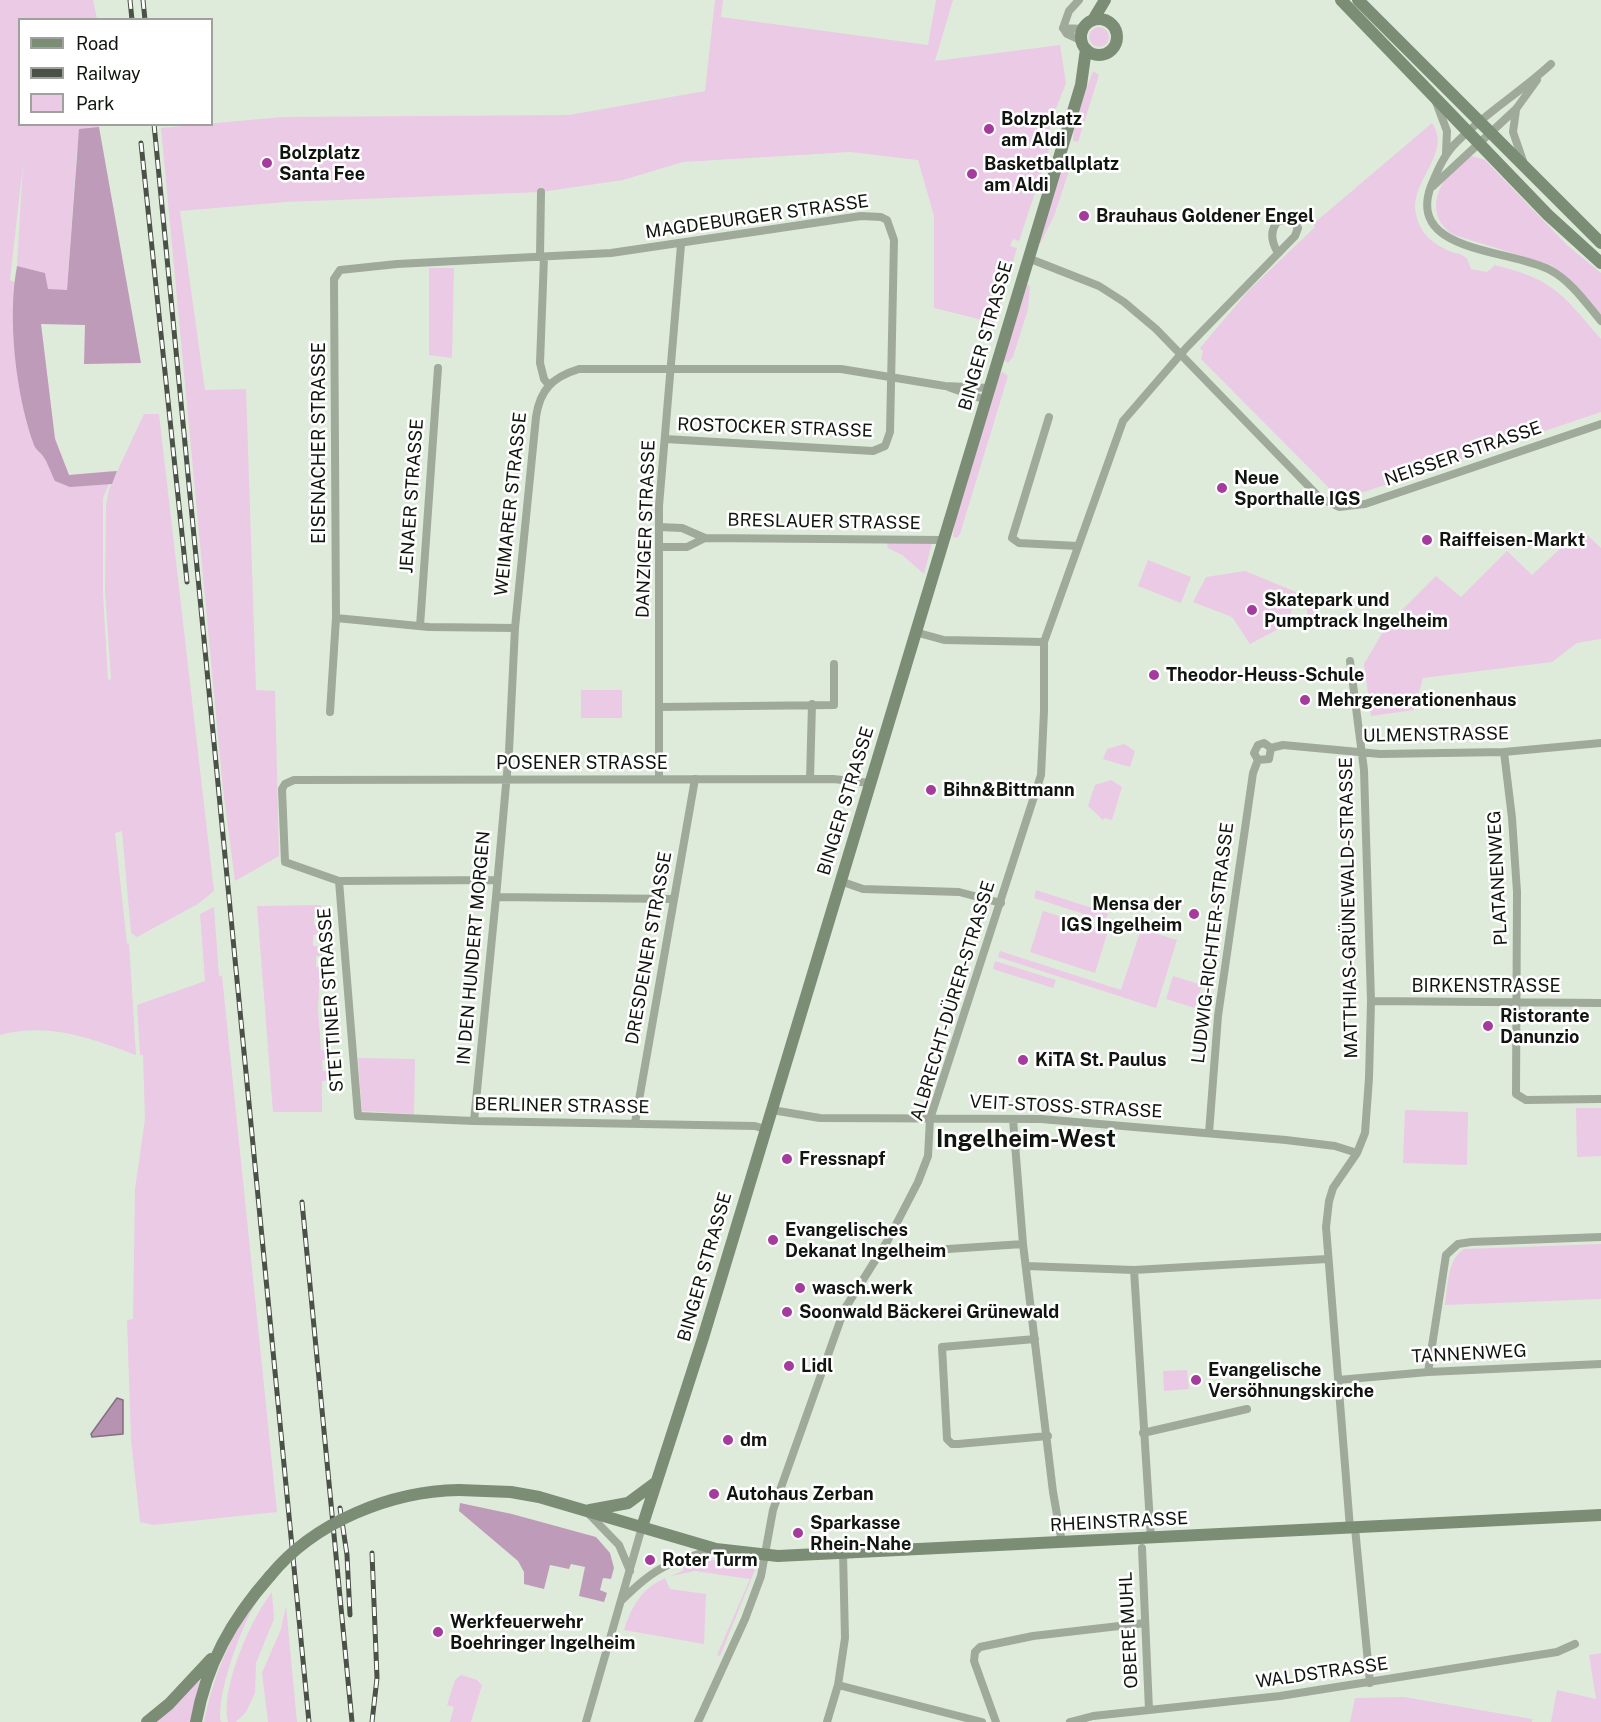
<!DOCTYPE html>
<meta charset="utf-8">
<style>
body{margin:0}
#map{position:relative;width:1601px;height:1722px;overflow:hidden;background:#dfebda;font-family:"Public Sans",sans-serif}
canvas{display:block}
.legend{position:absolute;left:18px;top:18px;width:195px;height:108px;box-sizing:border-box;background:#fff;border:2px solid #a0a19f;margin:0;padding:8px 10px;list-style:none;font-size:18px;color:#11150f}
.legend li{display:flex;align-items:center;gap:12px;height:30px}
.legend b{width:30px;border:2px solid #a0a19f}
</style>
<div id="map">
<canvas width="1601" height="1722"></canvas>
<ul class="legend">
<li><b style="height:8px;background:#7c8d75"></b>Road</li>
<li><b style="height:8px;background:#4a5147"></b>Railway</li>
<li><b style="height:16px;background:#eacae5"></b>Park</li>
</ul>
</div>
<script>
const context = document.querySelector('canvas').getContext('2d');
context.lineJoin = 'round';
function paint(path, color) { context.fillStyle = color; context.fill(path, 'evenodd'); }
function trace(path, color, width, dash) { context.strokeStyle = color; context.lineWidth = width; context.lineCap = dash ? 'butt' : 'round'; context.setLineDash(dash || []); context.stroke(path); }
function write(font, color, halo, rows, align = 'center') {
  context.font = font + ' "Public Sans",sans-serif'; context.lineWidth = 5; context.setLineDash([]); context.textBaseline = 'middle'; context.strokeStyle = halo; context.fillStyle = color; for (const [text, x, y, turn = 0] of rows) {
    context.save(); context.translate(x, y); context.rotate((+turn || 0) * Math.PI / 180); context.textAlign = isNaN(turn) ? turn : align; if (halo) context.strokeText(text, 0, 0); context.fillText(text, 0, 0); context.restore();
  }
}
const green = new Path2D(`
 M 0,0 L 93,0 L 97,19 L 20,20 L 20,124 L 99,125 L 99,127 L 77,148 L 67,291 L 48,289 L 45,273 L 17,266 L 23,164 L 10,280 L 18,284 L 49,324 L 41,324 L 55,438 L 69,475 L 111,471 L 113,475 L 103,498 L 103,594 L 108,680 L 111,679 L 105,591 L 106,505 L 109,489 L 144,414 L 159,414 L 214,891 L 198,904 L 137,937 L 131,933 L 122,831 L 115,833 L 127,944 L 129,943 L 136,1055 C 90,1038 49,1022 0,1035 Z
 M 715,0 L 723,0 L 721,17 L 928,45 L 936,0 L 953,0 L 935,61 L 1060,45 L 1066,83 L 1050,124 L 1050,147 L 1019,241 L 1013,239 L 1010,246 L 1017,248 L 995,323 L 934,308 L 934,216 L 918,160 L 850,152 L 683,162 L 623,180 L 541,192 L 286,202 L 180,211 L 205,390 L 246,389 L 256,690 L 275,691 L 279,856 L 235,881 L 223,789 L 161,128 L 282,117 L 569,115 L 705,91 Z
 M1089 37a10 10 0 1 1 20 0a10 10 0 1 1-20 0Z
 M 1093,71 L 1099,75 L 1078,142 L 1073,141 L 1074,122 Z
 M 1432,123 C 1453,153 1409,181 1416,214 C 1420,234 1434,245 1452,252 C 1455,253 1462,254 1465,257 C 1468,259 1470,266 1471,269 L 1487,272 L 1495,265 C 1555,280 1562,294 1601,339 L 1601,412 L 1361,493 L 1347,496 L 1331,490 L 1201,359 L 1203,351 L 1200,348 L 1249,290 L 1315,227 L 1313,224 Z
 M 1472,156 L 1485,160 L 1567,245 L 1601,273 L 1601,315 L 1576,285 L 1551,265 L 1454,235 C 1419,213 1441,172 1472,156 Z
 M 1065,163 L 1070,168 L 1054,216 L 1040,244 L 1038,238 L 1052,193 Z
 M 429,268 L 454,268 L 452,358 L 429,355 Z
 M 1026,283 L 1030,286 L 1028,309 L 1013,357 L 1008,363 L 1004,360 Z
 M 1003,372 L 1008,376 L 960,534 L 957,538 L 953,537 L 956,511 L 998,375 Z
 M 1581,529 L 1601,548 L 1601,639 L 1577,643 L 1552,662 L 1423,678 L 1414,710 L 1371,716 L 1364,664 L 1387,625 L 1436,576 L 1461,597 L 1507,551 L 1532,575 Z
 M 887,543 L 932,543 L 924,574 L 902,555 L 888,548 Z
 M 1148,560 L 1191,577 L 1181,603 L 1138,586 Z
 M 1245,571 L 1296,592 L 1288,624 L 1250,644 L 1232,617 L 1193,602 L 1206,577 Z
 M 1307,596 L 1319,596 L 1319,620 L 1307,620 Z
 M 581,690 L 622,690 L 622,718 L 581,718 Z
 M 1124,744 L 1135,751 L 1130,767 L 1103,759 L 1107,749 Z
 M 1111,780 L 1122,787 L 1112,820 L 1104,818 L 1103,820 L 1088,806 L 1095,785 Z
 M 1036,890 L 1108,913 L 1106,921 L 1034,898 Z
 M 321,905 L 321,914 L 314,915 L 314,925 L 322,926 L 322,934 L 313,935 L 313,946 L 322,947 L 322,956 L 316,956 L 316,967 L 320,967 L 318,1009 L 321,1050 L 329,1051 L 330,1059 L 322,1060 L 323,1071 L 331,1071 L 331,1080 L 322,1081 L 322,1112 L 273,1112 L 257,906 Z
 M 214,907 L 219,976 L 222,976 L 277,1512 L 153,1525 L 140,1522 L 131,1440 L 127,1320 L 133,1319 L 135,1189 L 145,1119 L 143,1055 L 140,1055 L 137,1005 L 205,981 L 200,914 Z
 M 1043,911 L 1108,931 L 1095,973 L 1030,952 Z
 M 1141,929 L 1177,940 L 1156,1008 L 998,957 L 1000,951 L 1121,990 Z
 M 995,961 L 1056,980 L 1053,988 L 993,969 Z
 M 1173,976 L 1202,985 L 1195,1008 L 1166,999 Z
 M 358,1058 L 415,1059 L 414,1114 L 362,1111 Z
 M 1576,1108 L 1601,1108 L 1601,1156 L 1577,1157 Z
 M 1405,1110 L 1468,1112 L 1467,1165 L 1403,1163 Z
 M 1601,1244 L 1601,1299 L 1445,1305 C 1448,1287 1447,1259 1464,1249 Z
 M 1187,1370 L 1189,1389 L 1164,1391 L 1163,1371 Z
 M 701,1560 L 735,1561 L 735,1565 L 751,1565 L 755,1570 L 720,1656 L 717,1655 L 750,1579 L 695,1571 L 671,1576 L 684,1570 L 682,1565 Z
 M 665,1578 L 670,1589 L 706,1594 L 704,1644 L 624,1630 C 632,1606 641,1589 665,1578 Z
 M 272,1592 L 274,1619 L 256,1663 L 255,1693 L 246,1712 L 236,1722 L 228,1722 C 220,1689 251,1618 272,1592 Z
 M 257,1601 C 242,1625 216,1694 221,1722 L 204,1722 C 213,1678 229,1636 257,1601 Z
 M 286,1606 L 297,1722 L 268,1722 L 262,1673 L 281,1629 Z
 M 1601,1653 L 1601,1722 L 1551,1722 L 1557,1690 L 1596,1699 L 1589,1655 Z
 M 461,1675 L 477,1680 L 482,1685 L 471,1722 L 450,1722 L 454,1707 L 447,1705 L 455,1680 Z
 M 201,1676 L 190,1722 L 152,1722 Z
 M 1404,1697 L 1532,1719 L 1532,1722 L 1350,1722 L 1355,1698 Z`);
const forest = new Path2D(`
 M 99,127 L 141,363 L 84,364 L 85,325 L 41,324 L 55,439 L 69,475 L 117,471 L 112,484 L 70,487 L 55,481 C 51,473 48,463 43,456 C 40,452 36,450 34,445 C 16,396 7,318 17,266 L 45,273 L 48,289 L 67,290 L 79,129 Z
 M 460,1503 L 512,1514 L 596,1537 L 610,1553 L 614,1568 L 611,1579 L 603,1578 L 600,1590 L 607,1593 L 604,1602 L 579,1596 L 585,1567 L 571,1564 L 569,1569 L 550,1565 L 544,1589 L 524,1584 L 524,1572 L 518,1561 L 459,1511 Z`);
const water = new Path2D(`
 M 117,1398 L 123,1400 L 123,1434 L 92,1437 L 91,1434 Z`);
const street = new Path2D(`
 M 1063,28 L 1069,11 L 1079,0
 M 1063,28 L 1067,34 L 1082,41
 M 1063,28 L 1083,29
 M 1551,64 C 1520,93 1482,115 1453,146 C 1443,157 1437,172 1431,186 C 1406,253 1510,249 1550,270 C 1571,281 1586,303 1601,321
 M 1436,102 L 1447,131 L 1446,153
 M 1516,110 L 1513,132 L 1523,161
 M 1433,186 L 1516,109 L 1537,80
 M 540,257 L 541,192
 M 544,257 L 540,363 L 544,379 L 548,384
 M 1028,258 L 1099,286 L 1124,302 L 1156,329 L 1320,498 L 1339,507 L 1365,504 L 1601,424
 M 948,387 L 986,400
 M 1049,417 L 1012,538 L 1019,543 L 1078,546
 M 659,527 L 682,528 L 705,538 L 943,540
 M 659,547 L 687,547 L 705,538
 M 336,618 L 429,627 L 515,628
 M 420,626 L 438,368
 M 915,632 L 944,640 L 1044,642
 M 659,707 L 834,705 L 834,664
 M 330,712 L 336,618 L 334,279 L 340,270 L 397,264 L 611,253 L 861,216 L 881,217 L 887,220 L 894,240 L 890,432 L 885,446 L 873,451 L 665,439
 M 1271,748 L 1283,745 L 1380,754 L 1504,752 L 1601,743
 M 1504,752 L 1512,818 L 1517,892 L 1516,1094 L 1526,1100 L 1601,1099
 M 1258,760 L 1254,753 L 1258,745 L 1264,743 L 1271,748
 M 1258,760 L 1269,759 L 1271,748
 M 659,779 L 659,506 L 681,245
 M 810,779 L 812,704
 M 497,880 L 339,881 L 285,862 L 282,789 L 285,784 L 294,780 L 833,779 L 870,783
 M 339,881 L 358,1116 L 474,1121 L 755,1126 L 765,1129
 M 840,881 L 863,889 L 959,892 L 1001,903
 M 496,897 L 673,899
 M 1371,1001 L 1601,1003
 M 772,1110 L 820,1118 L 1041,1119 L 1286,1140 L 1335,1146 L 1357,1153
 M 1013,1119 L 1023,1244 L 1053,1492 L 1062,1543
 M 474,1121 L 496,897 L 509,751 L 515,628 L 536,417 C 540,389 553,377 579,369 L 841,369 L 945,386 L 989,388
 M 635,1123 L 695,779
 M 1209,1133 L 1218,1016 L 1253,773 L 1258,760
 M 948,1249 L 1023,1244
 M 1026,1266 L 1134,1270 L 1327,1259
 M 1134,1270 L 1151,1539
 M 1035,1339 L 942,1347 L 947,1439 L 952,1444 L 958,1444 L 1048,1436
 M 1428,1372 L 1446,1255 L 1458,1244 L 1471,1242 L 1601,1237
 M 1338,1380 L 1428,1372 L 1601,1364
 M 1143,1433 L 1247,1409
 M 587,1512 L 619,1545 L 630,1571
 M 1350,1528 L 1326,1227 L 1329,1201 L 1333,1188 L 1357,1153 L 1365,1133 L 1369,1078 L 1371,1001 L 1364,770 L 1350,661
 M 1355,1528 L 1370,1683
 M 1142,1548 L 1149,1710
 M 622,1600 C 657,1565 668,1564 714,1549
 M 838,1685 L 982,1722
 M 586,1722 L 642,1527
 M 698,1722 L 745,1619 L 761,1576 L 773,1510 L 844,1310 L 888,1240 L 918,1182 L 928,1156 L 930,1119 L 1041,775 L 1044,711 L 1044,642 L 1123,421 L 1187,347 L 1295,236 L 1298,228 L 1292,220 L 1278,221 C 1269,231 1272,243 1278,253
 M 827,1722 L 838,1685 L 845,1638 L 843,1553
 M 996,1722 L 974,1661 L 975,1652 L 980,1647 L 1033,1636 L 1145,1623
 M 1070,1722 L 1093,1716 L 1280,1696 L 1557,1652 L 1575,1644`);
const secondary = new Path2D(`
 M 1341,0 L 1548,215 L 1601,263
 M 1358,0 L 1601,243
 M1081 37a18 18 0 1 1 36 0a18 18 0 1 1-36 0Z
 M 1093,20 L 1105,0
 M 459,1490 L 511,1492 L 539,1497 L 716,1549 L 778,1556 L 1601,1515
 M 590,1510 L 628,1503 L 655,1483
 M 642,1527 L 703,1338 L 1081,85 L 1086,49
 M 147,1722 L 169,1704 L 211,1659
 M 196,1722 C 206,1665 232,1619 270,1576`);
const rail = new Path2D(`
 M 130,0 L 132,20
 M 143,0 L 145,20
 M 154,124 L 309,1722
 M 141,143 L 187,582
 M 302,1202 L 352,1722
 M 340,1508 L 347,1555 L 350,1615
 M 372,1553 L 377,1678 L 372,1722`);
const secondaryBridge = new Path2D(`
 M 270,1576 C 314,1522 391,1491 459,1490`);
const markers = [
 [989,129,6,"#a53b9d"],
 [267,163,6,"#a53b9d"],
 [972,174,6,"#a53b9d"],
 [1084,216,6,"#a53b9d"],
 [1222,488,6,"#a53b9d"],
 [1427,540,6,"#a53b9d"],
 [1252,610,6,"#a53b9d"],
 [1154,675,6,"#a53b9d"],
 [1305,700,6,"#a53b9d"],
 [931,790,6,"#a53b9d"],
 [1194,914,6,"#a53b9d"],
 [1488,1026,6,"#a53b9d"],
 [1023,1060,6,"#a53b9d"],
 [787,1159,6,"#a53b9d"],
 [773,1240,6,"#a53b9d"],
 [800,1288,6,"#a53b9d"],
 [787,1312,6,"#a53b9d"],
 [789,1366,6,"#a53b9d"],
 [1196,1380,6,"#a53b9d"],
 [728,1440,6,"#a53b9d"],
 [714,1494,6,"#a53b9d"],
 [798,1533,6,"#a53b9d"],
 [650,1560,6,"#a53b9d"],
 [438,1632,6,"#a53b9d"]
];
const poiNames = [
 ["Bolzplatz",1001,119],
 ["am Aldi",1001,140],
 ["Bolzplatz",279,153],
 ["Santa Fee",279,174],
 ["Basketballplatz",984,164],
 ["am Aldi",984,185],
 ["Brauhaus Goldener Engel",1096,216],
 ["Neue",1234,478],
 ["Sporthalle IGS",1234,499],
 ["Raiffeisen-Markt",1439,540],
 ["Skatepark und",1264,600],
 ["Pumptrack Ingelheim",1264,621],
 ["Theodor-Heuss-Schule",1166,675],
 ["Mehrgenerationenhaus",1317,700],
 ["Bihn&Bittmann",943,790],
 ["Mensa der",1182,904,"right"],
 ["IGS Ingelheim",1182,925,"right"],
 ["Ristorante",1500,1016],
 ["Danunzio",1500,1037],
 ["KiTA St. Paulus",1035,1060],
 ["Fressnapf",799,1159],
 ["Evangelisches",785,1230],
 ["Dekanat Ingelheim",785,1251],
 ["wasch.werk",812,1288],
 ["Soonwald Bäckerei Grünewald",799,1312],
 ["Lidl",801,1366],
 ["Evangelische",1208,1370],
 ["Versöhnungskirche",1208,1391],
 ["dm",740,1440],
 ["Autohaus Zerban",726,1494],
 ["Sparkasse",810,1523],
 ["Rhein-Nahe",810,1544],
 ["Roter Turm",662,1560],
 ["Werkfeuerwehr",450,1622],
 ["Boehringer Ingelheim",450,1643]
];
const streetNames = [
 ["MAGDEBURGER STRASSE",757,217,-8],
 ["BINGER STRASSE",986,336,-74],
 ["ROSTOCKER STRASSE",775,428,2],
 ["EISENACHER STRASSE",319,443,-90],
 ["NEISSER STRASSE",1463,454,-19],
 ["JENAER STRASSE",412,496,-86],
 ["WEIMARER STRASSE",511,504,-84],
 ["BRESLAUER STRASSE",824,522,1],
 ["DANZIGER STRASSE",646,529,-88],
 ["ULMENSTRASSE",1436,735,-1],
 ["POSENER STRASSE",582,763],
 ["BINGER STRASSE",846,801,-73],
 ["PLATANENWEG",1498,878,-93],
 ["MATTHIAS-GRÜNEWALD-STRASSE",1349,908,-91],
 ["LUDWIG-RICHTER-STRASSE",1213,943,-83],
 ["IN DEN HUNDERT MORGEN",474,948,-85],
 ["DRESDENER STRASSE",649,948,-80],
 ["BIRKENSTRASSE",1486,986],
 ["STETTINER STRASSE",331,1000,-94],
 ["ALBRECHT-DÜRER-STRASSE",953,1001,-73],
 ["BERLINER STRASSE",562,1106,1],
 ["VEIT-STOSS-STRASSE",1066,1107,3],
 ["BINGER STRASSE",705,1267,-74],
 ["TANNENWEG",1469,1354,-3],
 ["RHEINSTRASSE",1119,1522,-3],
 ["OBERE MUHL",1129,1630,-93],
 ["WALDSTRASSE",1322,1673,-8]
];
const districtNames = [
 ["Ingelheim-West",1026,1140]
];
paint(green, '#eacae5');
paint(forest, '#be9bb9');
paint(water, '#b694b1');
trace(water, '#846e80', 1.5);
trace(street, '#9faa9a', 8);
trace(secondary, '#7c8d75', 12);
trace(rail, '#4a5147', 5);
trace(rail, '#fff', 3, [9]);
trace(secondaryBridge, '#7c8d75', 12);
for (const [x, y, r, color] of markers) { const dot = new Path2D(); dot.arc(x, y, r, 0, 2 * Math.PI); context.fillStyle = color; context.fill(dot); trace(dot, '#fff', 2); }
write('bold 18px', '#11150f', '#fff', poiNames, 'left');
write('18px', '#11150f', '#fff', streetNames);
write('bold 24px', '#11150f', '#fff', districtNames);
</script>
